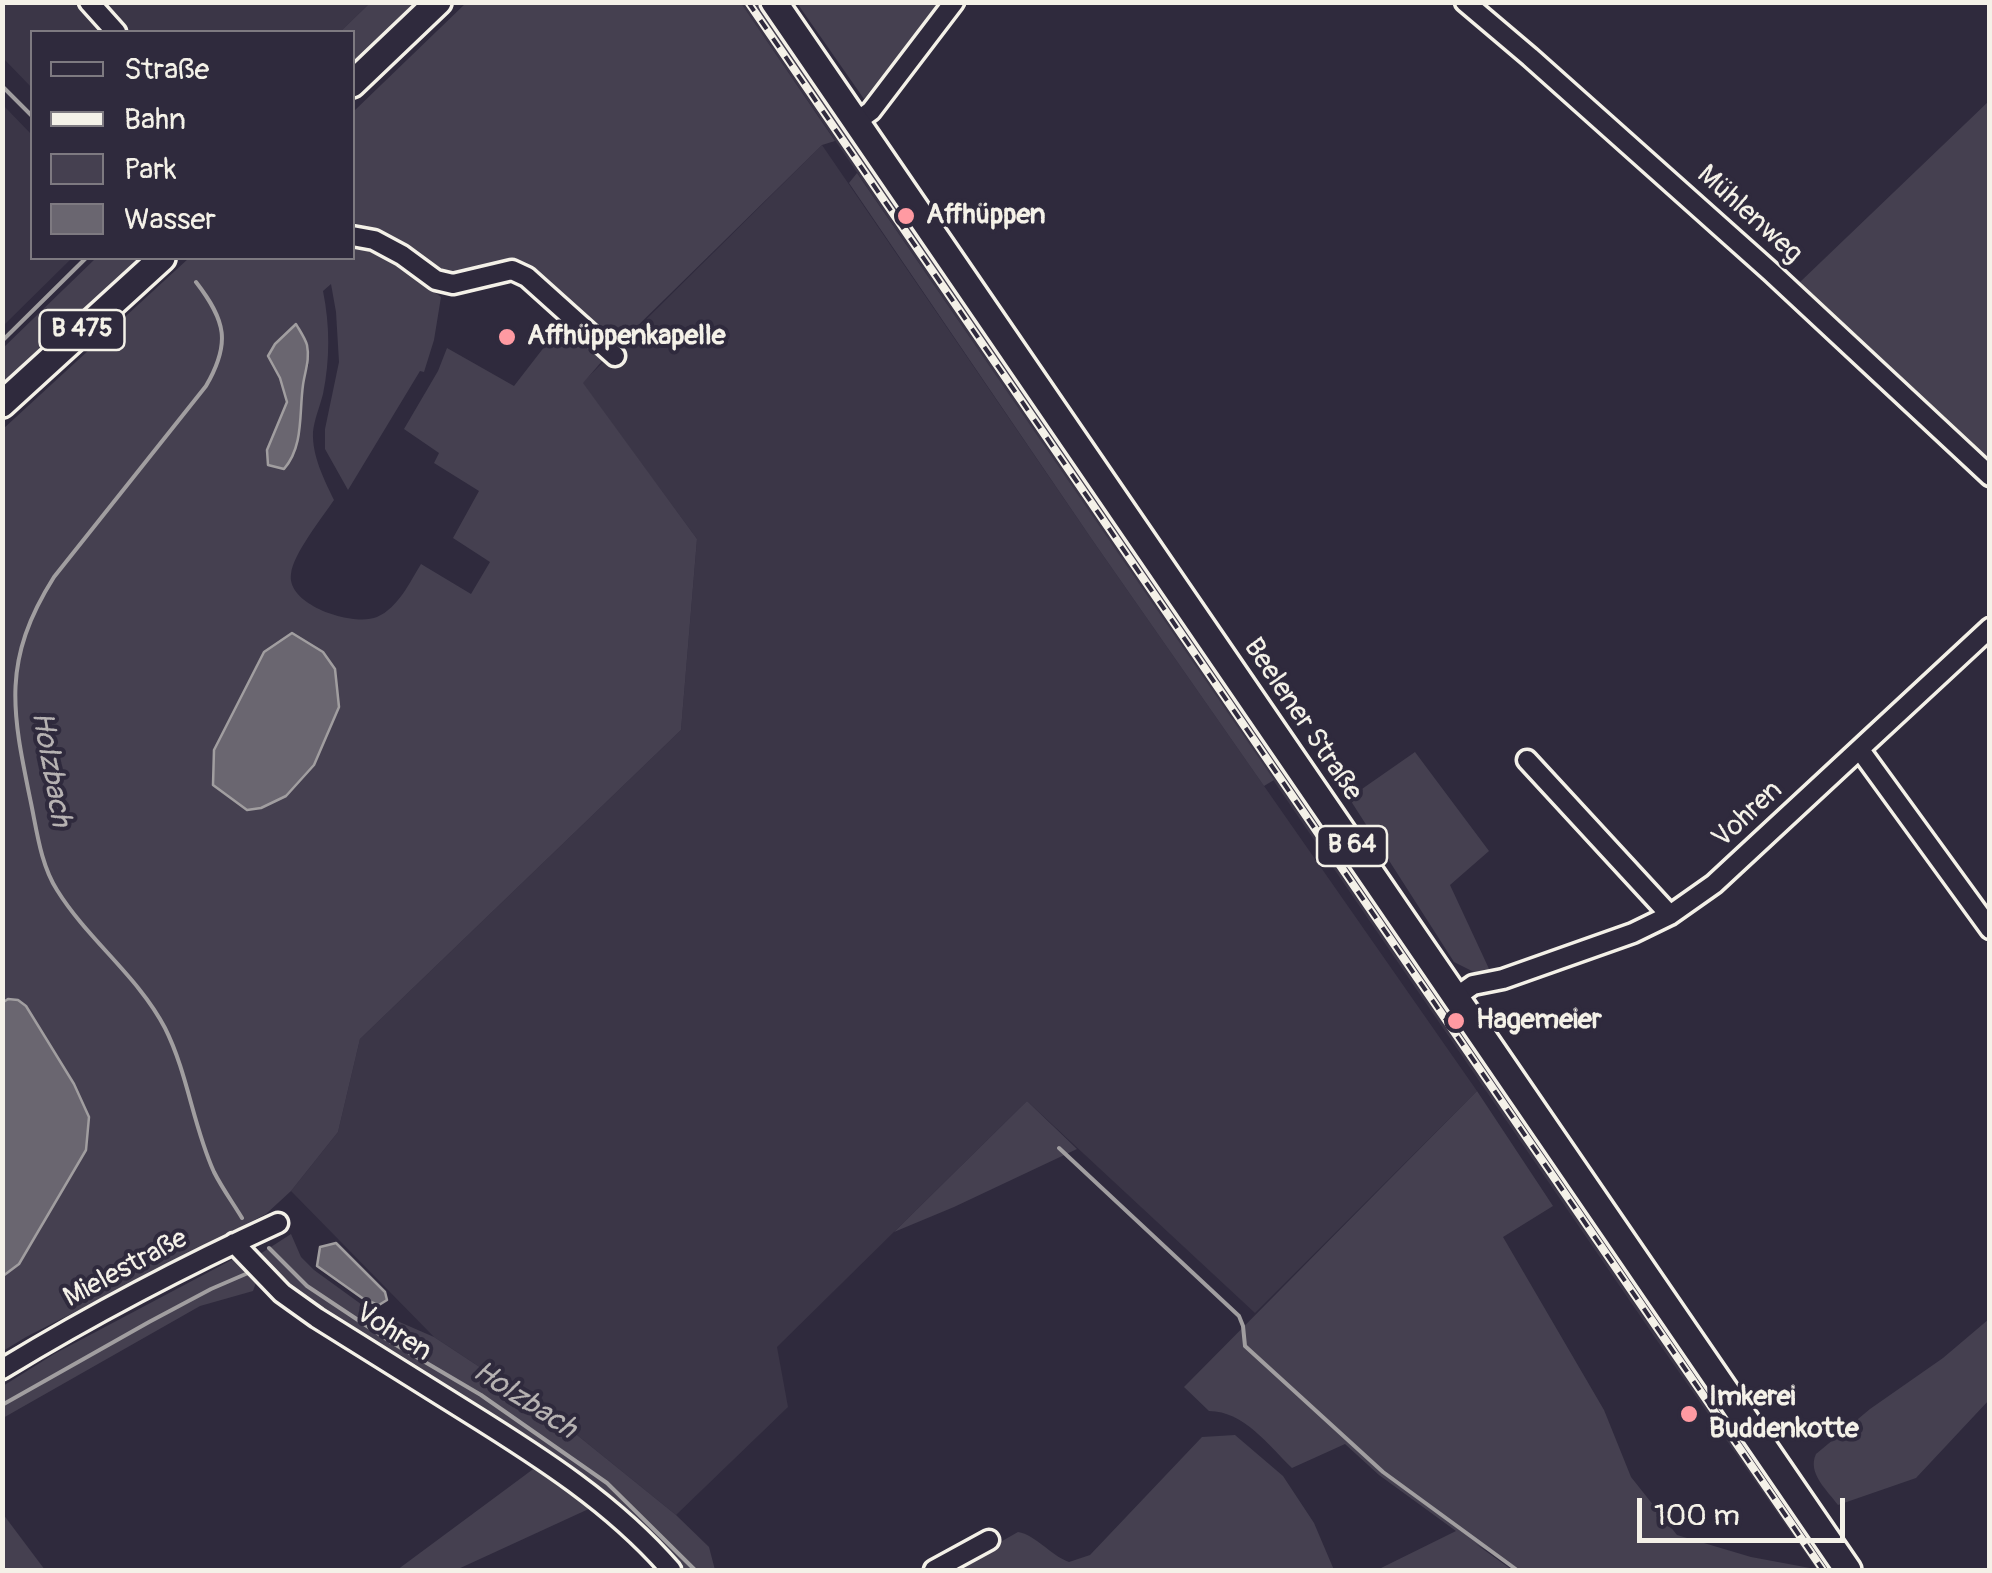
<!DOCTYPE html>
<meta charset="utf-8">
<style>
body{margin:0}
#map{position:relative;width:1992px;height:1573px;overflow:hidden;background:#2f2a3d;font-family:Pangolin,sans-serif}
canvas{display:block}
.frame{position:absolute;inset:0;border:5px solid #f4f1e8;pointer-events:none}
.legend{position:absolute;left:30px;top:30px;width:325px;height:230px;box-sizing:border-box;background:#2f2a3d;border:2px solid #7e7a81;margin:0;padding:12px 18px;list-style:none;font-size:30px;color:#f4f1e8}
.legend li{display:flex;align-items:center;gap:20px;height:50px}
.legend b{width:50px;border:2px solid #7e7a81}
.scale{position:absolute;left:1637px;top:1498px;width:208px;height:45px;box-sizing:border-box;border:5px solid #f4f1e8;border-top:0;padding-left:12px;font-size:30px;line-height:35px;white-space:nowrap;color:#f4f1e8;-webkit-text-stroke:8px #2f2a3d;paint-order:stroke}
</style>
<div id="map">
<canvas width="1992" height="1573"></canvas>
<div class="frame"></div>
<ul class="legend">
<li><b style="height:12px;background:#2f2a3d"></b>Straße</li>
<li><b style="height:12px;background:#f4f1e8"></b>Bahn</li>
<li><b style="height:28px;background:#454050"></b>Park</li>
<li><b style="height:28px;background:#6a6670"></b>Wasser</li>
</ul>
<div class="scale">100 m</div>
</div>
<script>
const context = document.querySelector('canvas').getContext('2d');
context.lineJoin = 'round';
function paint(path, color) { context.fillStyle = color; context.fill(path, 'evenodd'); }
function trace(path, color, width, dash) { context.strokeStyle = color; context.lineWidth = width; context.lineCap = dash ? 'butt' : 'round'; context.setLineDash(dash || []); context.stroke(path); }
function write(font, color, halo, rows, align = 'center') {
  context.font = font + ' Pangolin,sans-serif'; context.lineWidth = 8; context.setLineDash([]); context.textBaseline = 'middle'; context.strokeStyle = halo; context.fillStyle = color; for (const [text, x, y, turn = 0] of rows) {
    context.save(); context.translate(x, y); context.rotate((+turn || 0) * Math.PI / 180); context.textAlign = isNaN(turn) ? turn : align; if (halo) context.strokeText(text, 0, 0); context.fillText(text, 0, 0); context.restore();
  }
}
const built = new Path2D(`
 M 2,3 L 370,3 L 340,32 L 32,32 L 32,88 L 3,58 Z
 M 741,3 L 752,3 L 758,10 L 1827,1570 L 1817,1570 L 1658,1342 Z
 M 3,105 L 32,135 L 32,258 L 72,258 L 3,326 Z
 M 822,145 L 1093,541 L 1477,1091 L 1255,1313 L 1027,1101 L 777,1347 L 788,1407 L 676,1515 L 551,1414 L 434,1337 L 291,1191 L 338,1132 L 360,1039 L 681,730 L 697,539 L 582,383 Z`);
const green = new Path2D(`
 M 370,3 L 416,3 L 353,64 L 352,32 L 340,32 Z
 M 466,3 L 741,3 L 835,141 L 822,145 L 618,345 L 531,270 L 456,274 L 441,272 L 374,229 L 353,223 L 353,112 Z
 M 752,3 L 760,3 L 796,55 L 1835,1570 L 1827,1570 Z
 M 797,3 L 940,3 L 864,99 Z
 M 1989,101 L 1989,468 L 1796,289 L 1800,285 L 1799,283 Z
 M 857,173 L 1274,780 L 1264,786 L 1093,541 L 849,183 Z
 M 353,247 C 387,254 413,276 441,297 L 434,340 L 424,372 L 420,371 L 348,490 L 325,449 L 325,429 L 339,362 L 336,312 L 331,284 L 323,291 C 330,326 330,359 323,394 C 320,406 314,420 313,432 C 312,456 324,479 334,500 C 322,518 293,554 291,574 C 286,605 353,627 377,617 C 398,608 410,582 421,564 L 471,594 L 490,562 L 453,538 L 479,491 L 434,463 L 439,453 L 404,429 L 438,371 L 447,348 L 514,386 L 562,324 L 603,360 L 583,383 L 697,539 L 681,730 L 360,1039 L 338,1132 L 291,1191 L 266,1214 L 26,1337 L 3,1351 L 3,1276 L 19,1264 L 41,1229 L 89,1117 L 74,1084 L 26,1006 L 8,999 L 3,1003 L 3,429 L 189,258 L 352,258 ZM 268,356 L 309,364 L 303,381 L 300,432 L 267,450 L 287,402 L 280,378 Z
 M 96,258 L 140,258 L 3,382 L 3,348 Z
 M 1415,752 L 1489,851 L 1450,885 L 1490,971 L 1474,972 L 1454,962 L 1349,798 Z
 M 1477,1091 L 1553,1206 L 1503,1237 L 1604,1410 L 1631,1477 L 1677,1535 L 1751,1557 L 1810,1568 L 1812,1570 L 1521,1570 L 1476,1544 L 1512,1570 L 1377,1570 L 1456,1531 L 1379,1475 L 1345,1444 L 1292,1468 C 1269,1446 1244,1411 1209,1411 L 1184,1387 Z
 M 1027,1101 L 1077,1149 L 954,1207 L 894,1232 Z
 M 291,1234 L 301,1257 L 314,1270 L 365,1307 L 434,1337 L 551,1414 L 676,1515 L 709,1547 L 715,1570 L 682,1570 C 625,1503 551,1456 477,1409 C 425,1376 373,1343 321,1310 L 288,1286 L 260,1254 Z
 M 239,1256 L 258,1277 L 253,1291 L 200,1306 L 3,1418 L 3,1386 L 54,1354 Z
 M 1989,1319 L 1989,1400 L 1916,1478 L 1838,1505 C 1827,1490 1807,1473 1816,1454 L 1870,1409 L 1943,1358 Z
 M 1235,1435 L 1283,1476 L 1314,1523 L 1334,1570 L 951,1570 L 1018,1532 C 1036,1535 1050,1555 1069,1562 L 1090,1555 L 1202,1437 Z
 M 536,1467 L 593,1507 L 456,1570 L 397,1570 Z
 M 2,1514 L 3,1514 L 45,1570 L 3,1570 Z`);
const water = new Path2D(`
 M 296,324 C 300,331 305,338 307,345 C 310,360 305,371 303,385 C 299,413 304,446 284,469 L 268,465 L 267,450 L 287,402 L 280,378 L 268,356 L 275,344 Z
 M 292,633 L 323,652 L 335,669 L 339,707 L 314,765 L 286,796 L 261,808 L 247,810 L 213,785 L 214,750 L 264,652 Z
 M 8,999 L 18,1000 L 26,1006 L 74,1084 L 89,1117 L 86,1150 L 19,1264 L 3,1276 L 2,1003 Z
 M 336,1243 L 385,1292 L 387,1300 L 379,1305 L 365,1300 L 317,1266 L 320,1247 Z`);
const stream = new Path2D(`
 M 2,86 L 32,116
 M 196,282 C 226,321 231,343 206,386 L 54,577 C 1,661 12,711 31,803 C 37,832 41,865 57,890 C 88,940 138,976 165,1028 C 188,1074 193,1126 214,1172 C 222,1188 233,1203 242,1218
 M 2,341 L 86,258
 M 1059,1148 L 1239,1316 L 1243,1326 L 1245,1346 L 1383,1472 L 1517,1570
 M 269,1248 L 307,1286 L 391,1342 L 481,1395 L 607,1483 L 695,1570
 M 2,1405 L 149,1322 L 211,1289 L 248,1273`);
const street = new Path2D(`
 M 89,2 L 116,32
 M 1465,2 L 1530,57 L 1771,272 L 1990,476
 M 856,122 L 871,111 L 954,2
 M 352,236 L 374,240 L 402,255 L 436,280 L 453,284 L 512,270 L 527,277 L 615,356
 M 1860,750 L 1990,929
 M 1527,760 L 1670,915
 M 1456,997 L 1473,985 L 1503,979 L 1633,933 L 1670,915 L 1714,884 L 1990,628
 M 234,1243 L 282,1293 L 317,1318 C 367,1349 417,1380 466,1411 C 540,1457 614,1504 671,1570
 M 2,1369 C 91,1315 184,1266 278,1223
 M 934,1570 L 989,1540`);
const primary = new Path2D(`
 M 774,2 L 1848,1570
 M 352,84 L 438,2
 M 2,404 L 162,258`);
const rail = new Path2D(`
 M 748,2 L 1823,1570`);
const markers = [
 [906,216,10,"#ff9aa2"],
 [507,337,10,"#ff9aa2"],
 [1456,1021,10,"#ff9aa2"],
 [1689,1414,10,"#ff9aa2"]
];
const shields = [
 [82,330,85],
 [1352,846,70]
];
const shieldNames = [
 ["B 475",82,330],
 ["B 64",1352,846]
];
const streetNames = [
 ["Mühlenweg",1749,215,42],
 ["Beelener Straße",1302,720,56],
 ["Vohren",1748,815,-43],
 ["Mielestraße",126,1269,-28],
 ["Vohren",393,1333,32]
];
const poiNames = [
 ["Affhüppen",926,216],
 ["Affhüppenkapelle",527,337],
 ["Hagemeier",1476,1021],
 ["Imkerei",1709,1398],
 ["Buddenkotte",1709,1430]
];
const waterNames = [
 ["Holzbach",50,769,80],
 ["Holzbach",524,1401,33]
];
paint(built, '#3b3647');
paint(green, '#454050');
paint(water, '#6a6670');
trace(water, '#a19ea0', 2.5);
trace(stream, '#a19ea0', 4);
trace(street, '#f4f1e8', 25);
trace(primary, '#f4f1e8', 32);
trace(street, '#2f2a3d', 18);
trace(primary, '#2f2a3d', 25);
trace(rail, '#f4f1e8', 8);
trace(rail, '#2f2a3d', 4, [11]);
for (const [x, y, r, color] of markers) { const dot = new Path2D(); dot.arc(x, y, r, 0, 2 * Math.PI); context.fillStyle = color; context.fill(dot); trace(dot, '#2f2a3d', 4); }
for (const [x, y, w] of shields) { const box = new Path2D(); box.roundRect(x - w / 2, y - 20, w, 40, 8); context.fillStyle = '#2f2a3d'; context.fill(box); trace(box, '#f4f1e8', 2.5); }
write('bold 25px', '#f4f1e8', null, shieldNames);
write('28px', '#f4f1e8', '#2f2a3d', streetNames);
write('bold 28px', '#f4f1e8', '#2f2a3d', poiNames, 'left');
write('italic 30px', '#b6b2b2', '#2f2a3d', waterNames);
</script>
